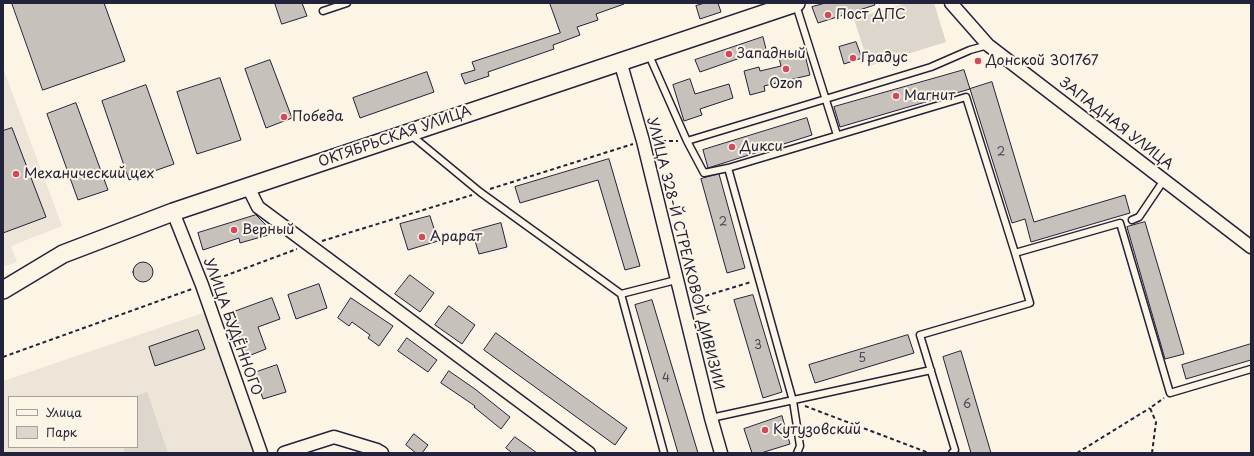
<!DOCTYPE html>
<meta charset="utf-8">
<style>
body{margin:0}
#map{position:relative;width:1254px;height:456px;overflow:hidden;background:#fcf5e5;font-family:"Playpen Sans",sans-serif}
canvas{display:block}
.frame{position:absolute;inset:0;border:4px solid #22223b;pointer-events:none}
.legend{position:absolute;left:8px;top:396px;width:130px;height:52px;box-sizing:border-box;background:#fcf5e5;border:1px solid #a5a1a1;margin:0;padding:5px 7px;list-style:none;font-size:12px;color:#22223b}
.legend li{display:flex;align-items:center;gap:8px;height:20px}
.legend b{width:20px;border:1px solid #a5a1a1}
</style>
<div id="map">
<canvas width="1254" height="456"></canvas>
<div class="frame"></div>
<ul class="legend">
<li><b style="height:5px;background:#fcf5e5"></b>Улица</li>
<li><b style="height:11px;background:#dcd6cc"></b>Парк</li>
</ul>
</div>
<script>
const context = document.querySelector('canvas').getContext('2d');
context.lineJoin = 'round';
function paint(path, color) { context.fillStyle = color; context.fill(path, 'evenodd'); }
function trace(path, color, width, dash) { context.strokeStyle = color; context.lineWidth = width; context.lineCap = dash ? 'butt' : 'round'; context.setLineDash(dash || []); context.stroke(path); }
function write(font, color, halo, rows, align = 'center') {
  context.font = font + ' "Playpen Sans",sans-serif'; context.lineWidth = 4; context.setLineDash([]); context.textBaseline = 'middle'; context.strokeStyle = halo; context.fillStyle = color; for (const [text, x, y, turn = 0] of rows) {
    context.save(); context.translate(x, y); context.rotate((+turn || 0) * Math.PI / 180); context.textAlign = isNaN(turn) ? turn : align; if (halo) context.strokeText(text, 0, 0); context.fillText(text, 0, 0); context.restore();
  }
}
const built = new Path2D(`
 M 3,68 L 62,226 L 11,246 L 17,262 L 3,267 Z
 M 209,311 L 258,453 L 3,453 L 3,381 ZM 9,397 L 137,397 L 137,447 L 9,447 Z`);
const green = new Path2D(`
 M 906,3 L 934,3 L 946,42 L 869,66 L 854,19 Z
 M 147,392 L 168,453 L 125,453 L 123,447 L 137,447 L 137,397 L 133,397 Z`);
const building = new Path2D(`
 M 12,3 L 104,3 L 125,61 L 43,90 Z
 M 275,3 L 302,3 L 307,16 L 282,24 Z
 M 550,3 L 624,3 L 624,4 L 596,14 L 598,20 L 577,27 L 580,35 L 553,45 L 554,49 L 488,72 L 489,76 L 465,84 L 461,74 L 475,70 L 472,62 L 560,33 Z
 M 705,3 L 718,3 L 721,12 L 700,19 L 696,6 Z
 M 826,3 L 874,3 L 875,5 L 818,23 L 812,7 Z
 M 763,37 L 766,49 L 700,72 L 695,60 Z
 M 856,42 L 862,58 L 844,64 L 839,47 Z
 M 804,51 L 810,75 L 764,86 L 765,91 L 750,95 L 744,71 L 759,67 L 760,71 L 781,66 L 779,58 Z
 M 270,60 L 292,118 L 266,128 L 245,69 Z
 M 964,70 L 970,89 L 840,127 L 834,107 Z
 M 427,72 L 434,92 L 360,118 L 353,98 Z
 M 220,78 L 241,140 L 197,154 L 177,92 Z
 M 690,79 L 695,94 L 729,84 L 733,98 L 700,109 L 702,115 L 684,121 L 673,85 Z
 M 992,82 L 1034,222 L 1125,195 L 1130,213 L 1031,242 L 1025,219 L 1012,223 L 970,89 Z
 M 146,85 L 174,164 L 129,180 L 102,101 Z
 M 76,103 L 108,190 L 78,200 L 47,114 Z
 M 807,118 L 812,135 L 708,168 L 703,150 Z
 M 12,128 L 46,217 L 3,233 L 3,131 Z
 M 609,159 L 640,266 L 625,270 L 598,180 L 520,203 L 515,187 Z
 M 719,174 L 745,268 L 727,273 L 701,179 Z
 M 256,215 L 265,224 L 268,235 L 240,243 L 239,238 L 203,250 L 198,233 Z
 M 430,216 L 438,241 L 408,250 L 400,224 Z
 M 1145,222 L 1184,354 L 1165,359 L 1127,227 Z
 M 501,223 L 507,247 L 479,254 L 472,231 Z
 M133 272a10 10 0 1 1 20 0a10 10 0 1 1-20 0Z
 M 410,275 L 434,293 L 420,312 L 395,294 Z
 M 319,284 L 327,308 L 296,319 L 288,295 Z
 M 753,295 L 782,392 L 763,398 L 734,300 Z
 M 272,298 L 280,319 L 258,327 L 266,349 L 246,357 L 231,313 Z
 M 351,298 L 393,326 L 379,346 L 368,338 L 370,335 L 352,322 L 349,326 L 338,318 Z
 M 652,300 L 698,453 L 678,453 L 635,305 Z
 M 449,306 L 475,325 L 462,344 L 435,325 Z
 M 198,330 L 205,349 L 155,366 L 149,347 Z
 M 496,333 L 627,428 L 615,445 L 484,350 Z
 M 908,335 L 914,353 L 815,383 L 809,365 Z
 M 407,338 L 437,360 L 428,372 L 398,351 Z
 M 1251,344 L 1251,360 L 1186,379 L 1182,365 Z
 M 961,351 L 991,453 L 971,453 L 943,357 Z
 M 277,365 L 286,392 L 263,399 L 254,373 Z
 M 449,371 L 475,389 L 510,417 L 501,429 L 474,407 L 475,406 L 441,383 Z
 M 782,416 L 790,444 L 761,453 L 752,453 L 744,429 Z
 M 414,434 L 428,445 L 422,453 L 416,453 L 406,445 Z
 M 515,437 L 537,453 L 512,453 L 506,448 Z`);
const path = new Path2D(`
 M 655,141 L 678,141
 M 490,189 L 633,144
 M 322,241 L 472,195
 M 211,281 L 297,249
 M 692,300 L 751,282
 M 3,357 L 192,289
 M 805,406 L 929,453
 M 1077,453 L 1150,408
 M 1152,453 L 1156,422 L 1150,408 L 1164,398`);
const lane = new Path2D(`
 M 796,5 L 837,135
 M 323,11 L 347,3
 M 648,53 L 687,141 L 931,67 L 970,50 L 988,45
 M 411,135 L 480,192 L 621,294 L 664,453
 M 687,141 L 704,173 L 728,168 L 966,97 L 1015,253 L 1030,303 L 920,335 L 955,450 L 952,453
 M 728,168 L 793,401 L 800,446 L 797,453
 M 1132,220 L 1139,217 L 1164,180
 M 1015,253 L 1120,223 L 1170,393 L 1251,369
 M 621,294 L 676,280
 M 711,418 L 931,370`);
const street = new Path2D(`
 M 951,3 L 988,45 L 1251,247
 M 620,61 L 643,141 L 711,418 L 721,453
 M 248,187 L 258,207 L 589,453
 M 173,212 L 202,285 L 261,453
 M 284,453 L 334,437 L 377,450 L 382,453`);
const secondary = new Path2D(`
 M 3,290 L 63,254 L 173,212 L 796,3`);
const markers = [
 [828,15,4,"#d1495b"],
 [729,54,4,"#d1495b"],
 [853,58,4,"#d1495b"],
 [978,61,4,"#d1495b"],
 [786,69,4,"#d1495b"],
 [896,96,4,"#d1495b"],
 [284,117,4,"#d1495b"],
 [732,147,4,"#d1495b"],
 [16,174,4,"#d1495b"],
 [234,230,4,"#d1495b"],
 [422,237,4,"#d1495b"],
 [765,430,4,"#d1495b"]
];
const numberNames = [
 ["2",1001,153],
 ["2",723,223],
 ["3",758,346],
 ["5",862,359],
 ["4",666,379],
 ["6",967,405]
];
const poiNames = [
 ["Пост ДПС",836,15],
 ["Западный",737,54],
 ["Градус",861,58],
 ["Донской 301767",986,61],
 ["Ozon",786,84,"center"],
 ["Магнит",904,96],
 ["Победа",292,117],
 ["Дикси",740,147],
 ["Механический цех",24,174],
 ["Верный",242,230],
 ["Арарат",430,237],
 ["Кутузовский",773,430]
];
const streetNames = [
 ["ЗАПАДНАЯ УЛИЦА",1116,124,38],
 ["ОКТЯБРЬСКАЯ УЛИЦА",395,137,-19],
 ["УЛИЦА 328-Й СТРЕЛКОВОЙ ДИВИЗИИ",685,254,76],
 ["УЛИЦА БУДЁННОГО",232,327,70]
];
paint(built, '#ece5d8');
paint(green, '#dcd6cc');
paint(building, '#c6c1bb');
trace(building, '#22223b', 1);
trace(lane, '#22223b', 9);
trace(street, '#22223b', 15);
trace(secondary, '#22223b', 20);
trace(path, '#22223b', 2, [4, 3]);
trace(lane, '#fcf5e5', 6);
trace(street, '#fcf5e5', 12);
trace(secondary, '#fcf5e5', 17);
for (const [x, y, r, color] of markers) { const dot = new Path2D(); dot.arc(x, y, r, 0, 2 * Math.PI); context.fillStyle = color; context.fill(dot); trace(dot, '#fcf5e5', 1.5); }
write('12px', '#4b4a5b', null, numberNames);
write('14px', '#22223b', '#fcf5e5', poiNames, 'left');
write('14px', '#22223b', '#fcf5e5', streetNames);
</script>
